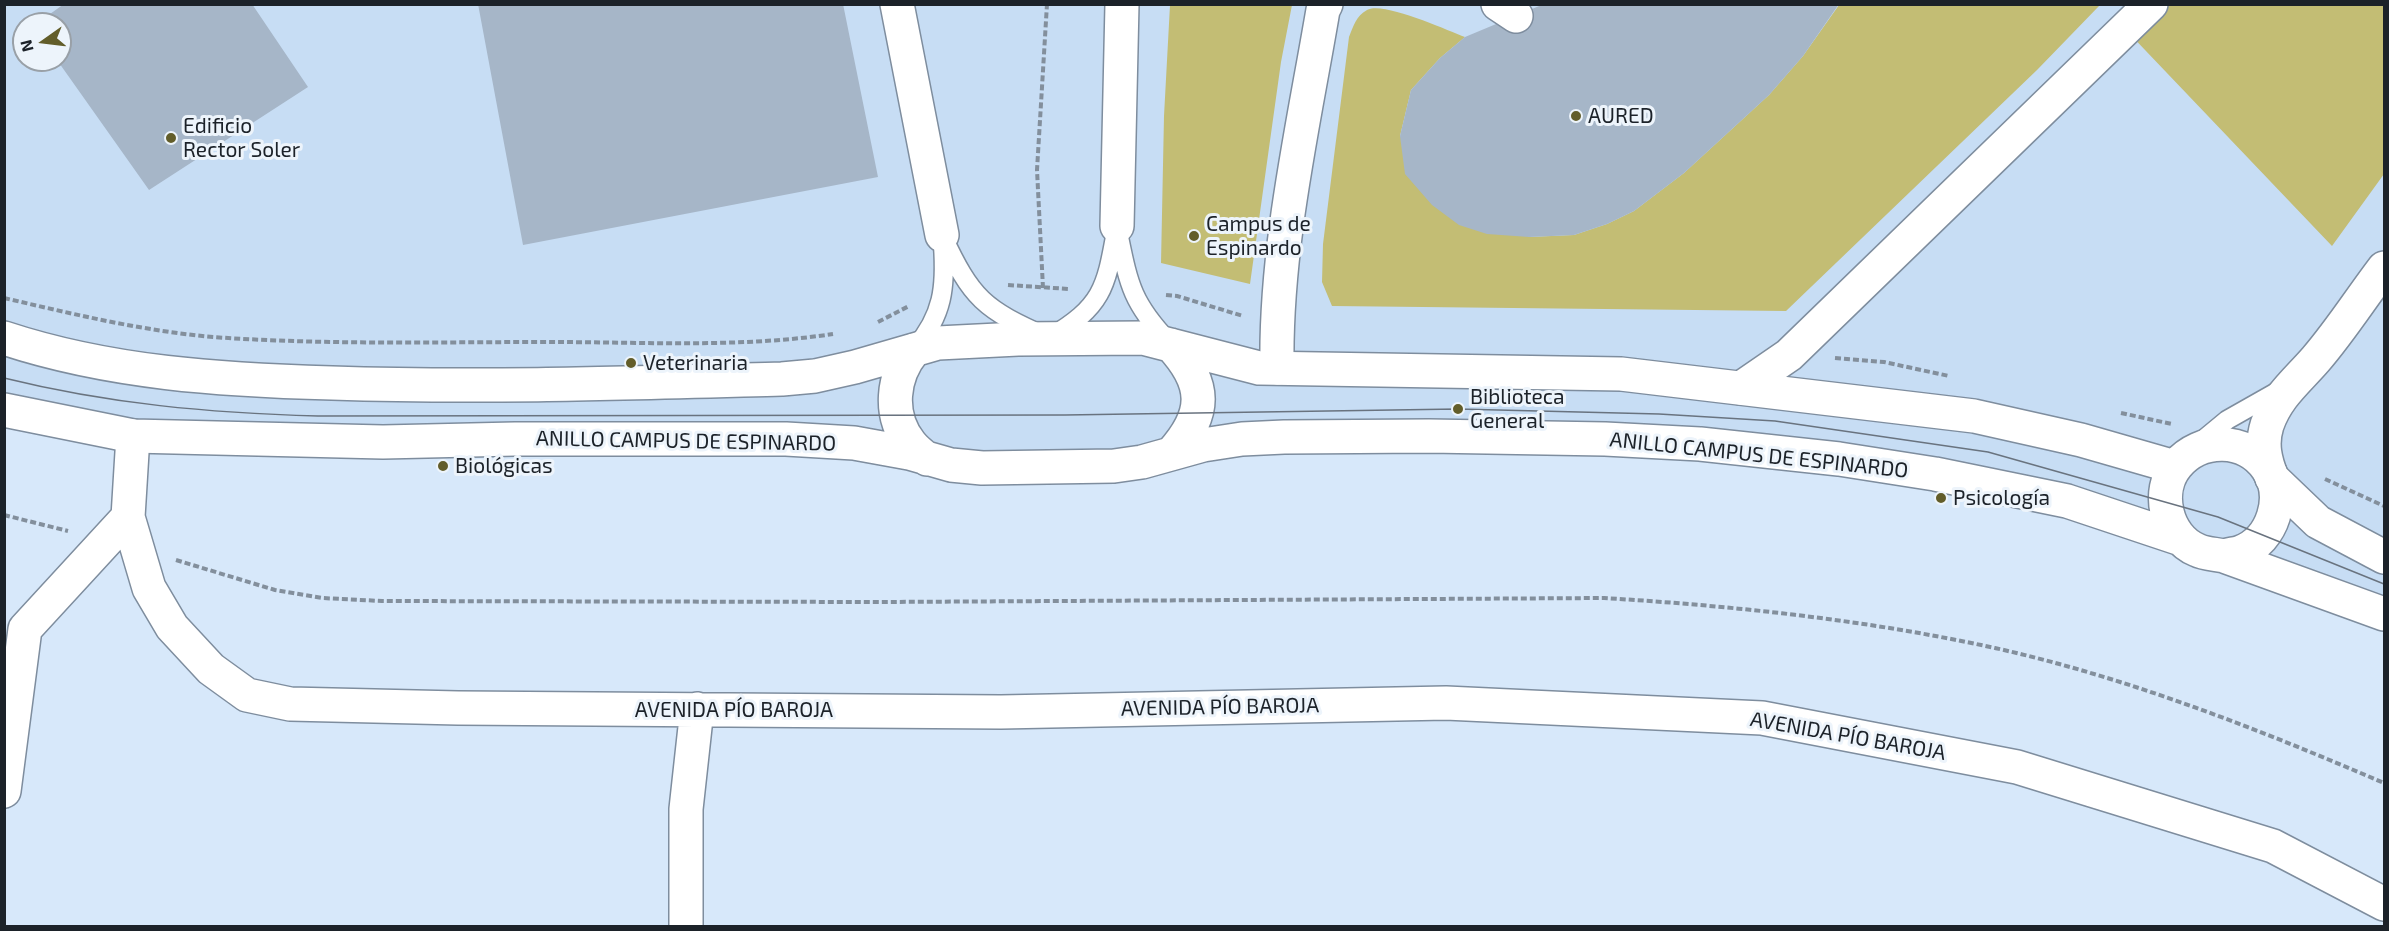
<!DOCTYPE html>
<meta charset="utf-8">
<style>
body{margin:0}
#map{position:relative;width:2389px;height:931px;overflow:hidden;background:#d7e8fa;font-family:"Exo 2",sans-serif}
canvas{display:block}
.frame{position:absolute;inset:0;border:6px solid #1c2229;pointer-events:none}
.north{position:absolute;left:12px;top:12px;width:60px;height:60px;box-sizing:border-box;background:#edf4fb;border:2px solid #99a0a7;border-radius:50%;rotate:256deg;font-size:16px;font-weight:700;line-height:24px;text-align:center;color:#1c2229}
.north::after{content:'';display:block;margin:auto;width:21px;height:27px;background:#625d2a;clip-path:polygon(50% 0,100% 100%,50% 72%,0 100%)}
</style>
<div id="map">
<canvas width="2389" height="931"></canvas>
<div class="frame"></div>
<div class="north">N</div>
</div>
<script>
const context = document.querySelector('canvas').getContext('2d');
context.lineJoin = 'round';
function paint(path, color) { context.fillStyle = color; context.fill(path, 'evenodd'); }
function trace(path, color, width, dash) { context.strokeStyle = color; context.lineWidth = width; context.lineCap = dash ? 'butt' : 'round'; context.setLineDash(dash || []); context.stroke(path); }
function write(font, color, halo, rows, align = 'center') {
  context.font = font + ' "Exo 2",sans-serif'; context.lineWidth = 6; context.setLineDash([]); context.textBaseline = 'middle'; context.strokeStyle = halo; context.fillStyle = color; for (const [text, x, y, turn = 0] of rows) {
    context.save(); context.translate(x, y); context.rotate((+turn || 0) * Math.PI / 180); context.textAlign = isNaN(turn) ? turn : align; if (halo) context.strokeText(text, 0, 0); context.fillText(text, 0, 0); context.restore();
  }
}
const built = new Path2D(`
 M 5,5 L 2384,5 L 2384,614 L 2224,556 L 1839,459 L 1203,445 L 927,459 L 5,426 ZM 24,24 L 60,24 L 60,60 L 24,60 Z`);
const green = new Path2D(`
 M 1170,5 L 1292,5 L 1281,62 L 1250,284 L 1161,263 L 1164,116 Z
 M 1839,5 L 2100,5 L 2037,70 L 1786,311 L 1332,306 L 1322,282 L 1323,244 L 1349,37 C 1353,27 1356,16 1367,10 C 1383,1 1446,30 1465,37 L 1440,58 L 1411,90 L 1400,136 L 1529,237 L 1574,235 L 1607,224 L 1634,211 L 1684,173 L 1769,95 L 1803,56 Z
 M 2151,5 L 2384,5 L 2384,174 L 2332,246 L 2125,29 Z`);
const building = new Path2D(`
 M 64,4 L 252,4 L 308,87 L 149,190 L 57,60 L 60,60 L 60,24 L 36,24 Z
 M 478,4 L 843,4 L 878,177 L 523,245 Z
 M 1544,4 L 1839,4 L 1803,56 L 1769,95 L 1684,173 L 1634,211 L 1607,224 L 1574,235 L 1529,237 L 1487,234 L 1459,225 L 1432,205 L 1405,174 L 1400,136 L 1411,90 L 1440,58 L 1465,37 Z`);
const path = new Path2D(`
 M 1008,285 L 1069,289
 M 1043,288 L 1037,170 L 1047,4
 M 1166,295 L 1177,296 L 1243,316
 M 4,298 C 73,314 143,331 213,337 C 325,345 437,342 548,342 C 643,342 740,348 833,334
 M 878,322 L 909,306
 M 1835,358 L 1884,362 L 1949,376
 M 2121,413 L 2172,424
 M 2325,479 L 2384,506
 M 4,515 L 68,531
 M 176,560 L 275,590 L 322,598 L 382,601 L 881,602 L 1604,598 C 1735,606 1867,620 1995,648 C 2129,678 2258,729 2384,783`);
const lane = new Path2D(`
 M 942,235 C 972,299 983,309 1049,338 C 1105,305 1106,286 1117,226
 M 1119,237 C 1129,286 1133,304 1169,342
 M 915,348 C 943,315 946,287 943,245
 M 2198,444 L 2227,420 L 2280,390`);
const street = new Path2D(`
 M 897,4 L 942,235
 M 1498,4 L 1516,16
 M 1117,226 L 1122,4
 M 1277,368 C 1275,248 1303,128 1323,10 L 1326,4
 M 1741,388 L 1789,355 L 2151,4
 M 133,436 L 128,517 L 149,588 L 172,627 L 211,669 L 247,695 L 290,704 L 458,708 L 1001,712 L 1446,703 L 1762,718 L 2017,767 L 2273,846 L 2384,904
 M 2272,478 C 2265,460 2261,444 2267,425 C 2277,396 2297,381 2316,359 C 2341,330 2361,298 2384,268
 M 4,791 L 25,629 L 128,517
 M 686,926 L 686,809 L 697,709`);
const secondary = new Path2D(`
 M 4,338 C 110,373 222,380 332,383 C 482,388 633,383 782,379 L 815,376 L 855,367 L 938,343 L 1018,339 L 1143,338 L 1259,368 L 1621,374 L 1974,416 L 2081,440 L 2175,467
 M 1171,345 C 1207,384 1207,414 1172,453
 M 914,350 C 892,376 888,415 910,443 C 914,449 921,454 927,459
 M 4,410 L 133,436 L 383,442 L 515,439 L 786,439 L 854,443 L 909,453 L 951,465 L 982,468 L 1114,466 L 1142,462 L 1203,445 L 1242,439 L 1284,437 L 1429,436 L 1605,439 L 1700,444 L 1839,459 L 1935,474 L 2067,501 L 2181,539
 M 2272,478 L 2318,522 L 2384,557
 M 2224,556 C 2229,554 2236,554 2241,552 C 2273,540 2287,496 2267,468 C 2245,437 2201,437 2177,465 C 2155,491 2166,537 2197,550 C 2205,554 2215,554 2224,556 L 2384,614`);
const tram = new Path2D(`
 M 4,378 C 109,404 210,413 318,416 L 1065,415 L 1458,409 L 1659,414 L 1775,421 L 1988,452 L 2218,517 L 2384,584`);
const markers = [
 [1576,116,6,"#625d2a"],
 [171,138,6,"#625d2a"],
 [1194,236,6,"#625d2a"],
 [631,363,6,"#625d2a"],
 [1458,409,6,"#625d2a"],
 [443,466,6,"#625d2a"],
 [1941,498,6,"#625d2a"]
];
const poiNames = [
 ["AURED",1588,116],
 ["Edificio",183,126],
 ["Rector Soler",183,150],
 ["Campus de",1206,224],
 ["Espinardo",1206,248],
 ["Veterinaria",643,363],
 ["Biblioteca",1470,397],
 ["General",1470,421],
 ["Biológicas",455,466],
 ["Psicología",1953,498]
];
const streetNames = [
 ["ANILLO CAMPUS DE ESPINARDO",686,441,1],
 ["ANILLO CAMPUS DE ESPINARDO",1759,455,6],
 ["AVENIDA PÍO BAROJA",1220,707,-1],
 ["AVENIDA PÍO BAROJA",734,710],
 ["AVENIDA PÍO BAROJA",1848,736,10]
];
paint(built, '#c7ddf4');
paint(green, '#c3bd74');
paint(building, '#a6b6c8');
trace(lane, '#7e8d9e', 21);
trace(street, '#7e8d9e', 36);
trace(secondary, '#7e8d9e', 36);
trace(path, '#838f9c', 4, [6, 3]);
trace(lane, '#fff', 18);
trace(street, '#fff', 33);
trace(secondary, '#fff', 33);
trace(tram, '#69737f', 1.5);
for (const [x, y, r, color] of markers) { const dot = new Path2D(); dot.arc(x, y, r, 0, 2 * Math.PI); context.fillStyle = color; context.fill(dot); trace(dot, '#edf4fb', 2); }
write('21px', '#1c2229', '#edf4fb', poiNames, 'left');
write('21px', '#1c2229', '#edf4fb', streetNames);
</script>
